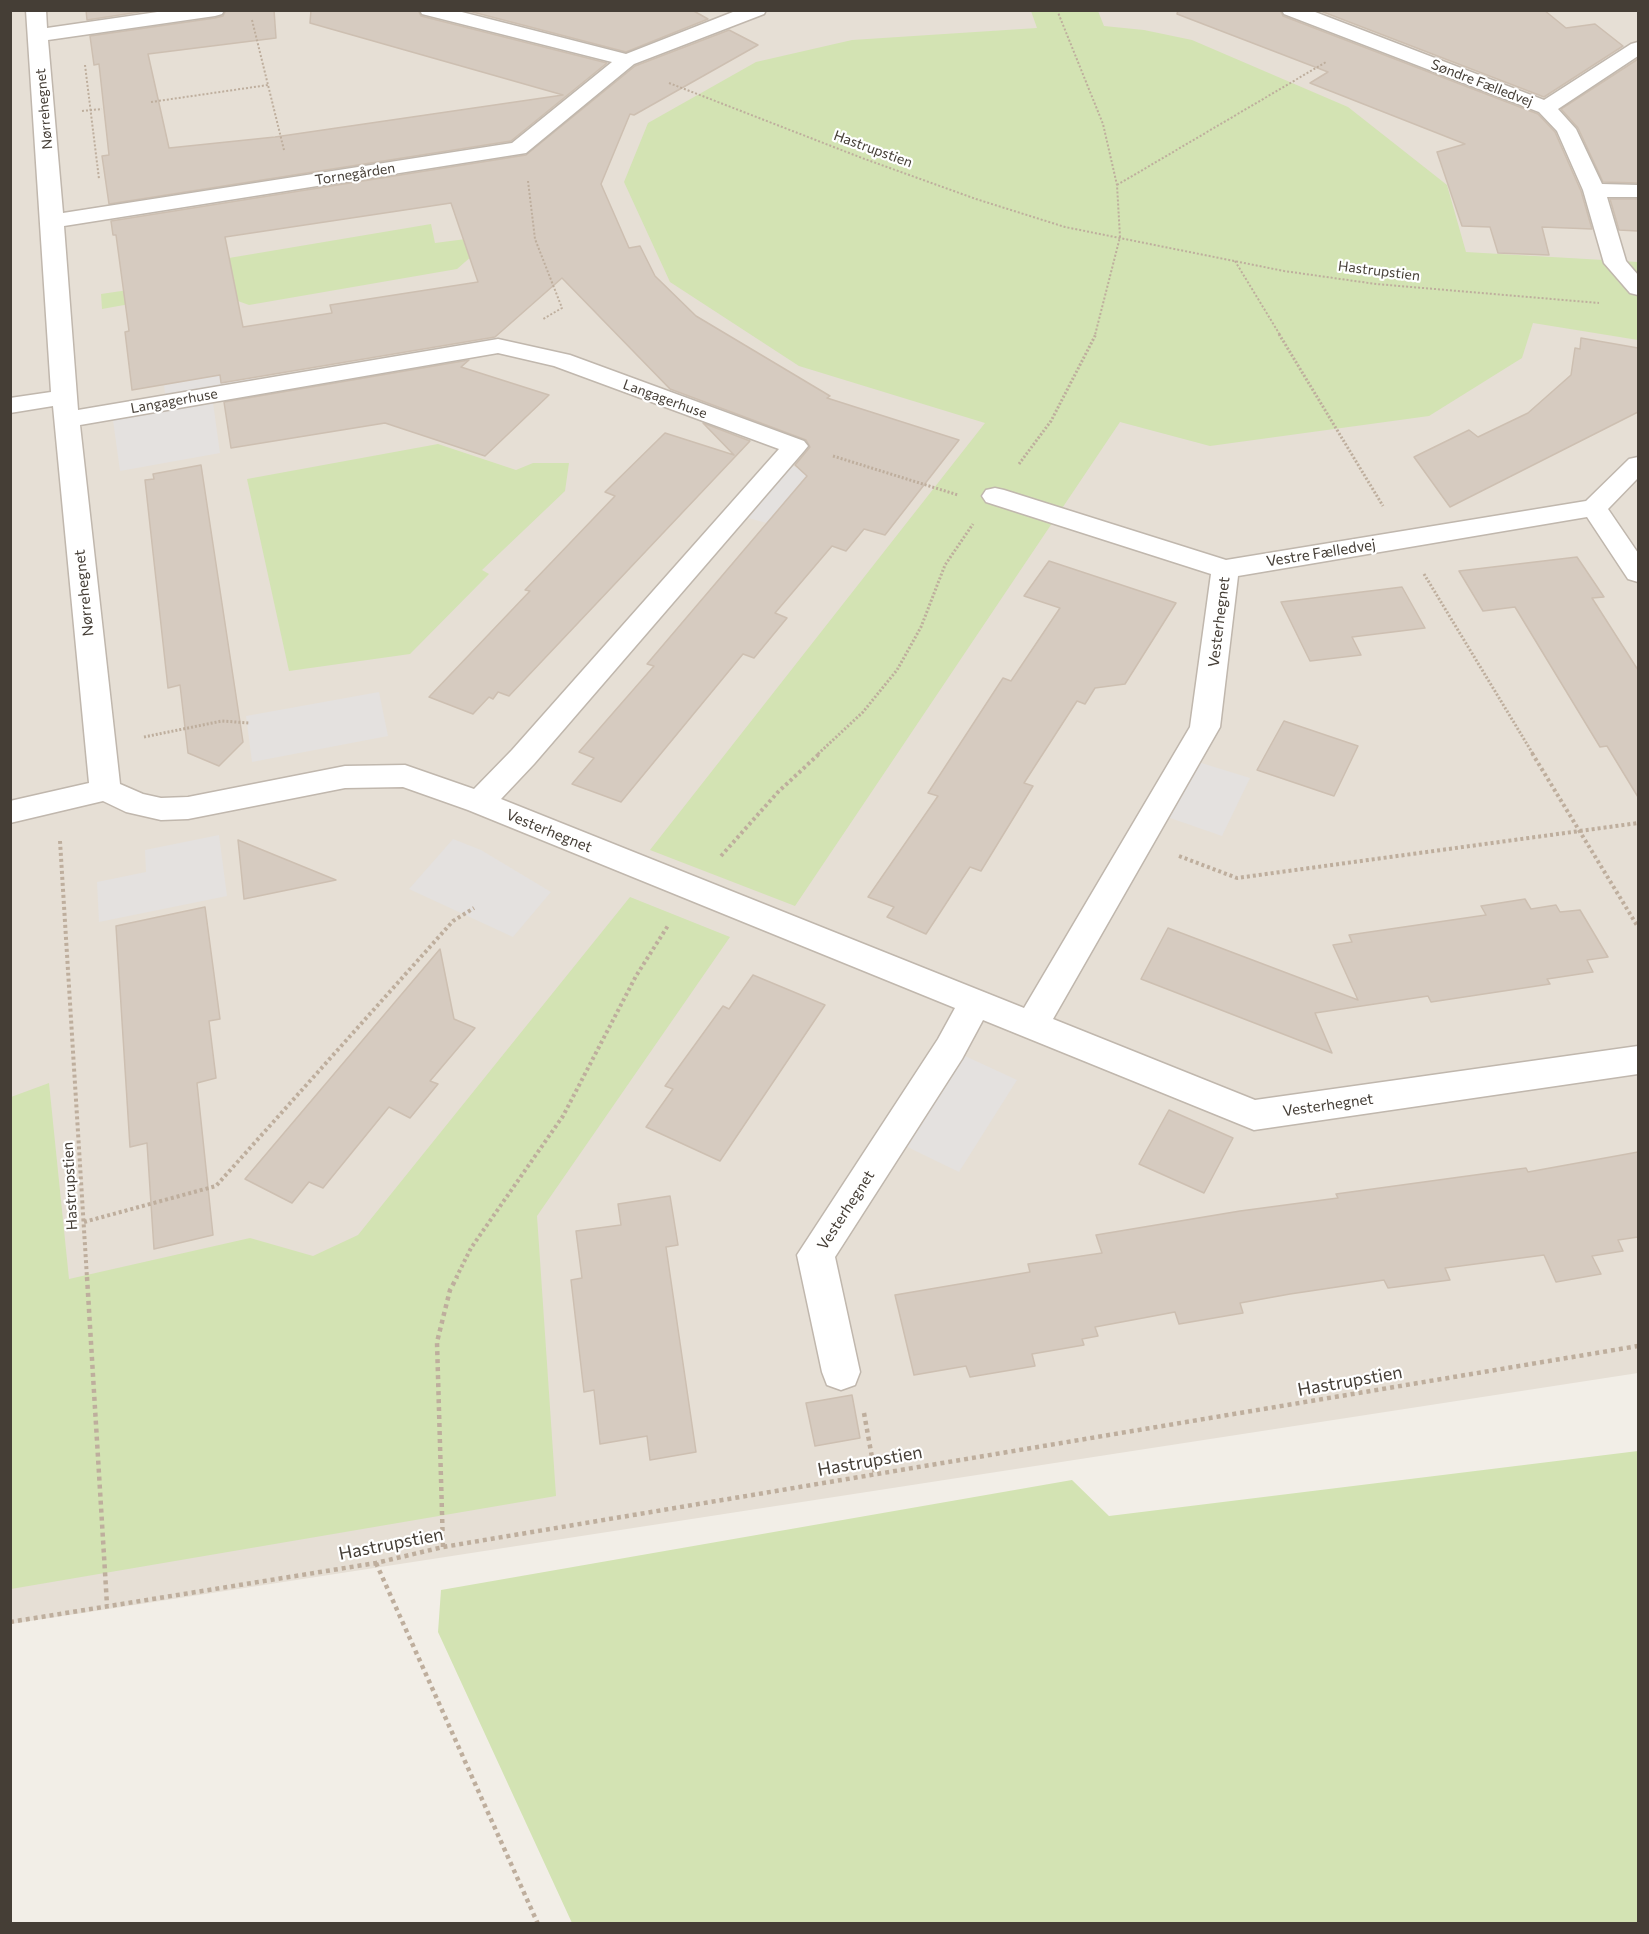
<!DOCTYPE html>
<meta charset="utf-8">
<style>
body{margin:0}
#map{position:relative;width:1649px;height:1934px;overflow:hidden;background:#f2eee7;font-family:Commissioner,sans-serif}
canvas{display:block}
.frame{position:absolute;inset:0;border:12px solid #453e36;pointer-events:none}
</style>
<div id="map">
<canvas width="1649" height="1934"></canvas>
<div class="frame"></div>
</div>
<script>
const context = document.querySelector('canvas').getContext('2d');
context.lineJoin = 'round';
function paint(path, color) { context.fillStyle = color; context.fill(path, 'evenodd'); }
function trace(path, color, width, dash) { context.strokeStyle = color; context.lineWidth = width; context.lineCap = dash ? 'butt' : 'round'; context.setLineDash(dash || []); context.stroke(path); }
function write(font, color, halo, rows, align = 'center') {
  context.font = font + ' Commissioner,sans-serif'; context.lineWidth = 4.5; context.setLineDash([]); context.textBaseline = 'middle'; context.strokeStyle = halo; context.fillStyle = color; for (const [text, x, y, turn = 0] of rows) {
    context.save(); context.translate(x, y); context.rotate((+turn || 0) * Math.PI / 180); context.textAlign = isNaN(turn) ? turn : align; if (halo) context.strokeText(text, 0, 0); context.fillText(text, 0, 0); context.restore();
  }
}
const residential = new Path2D(`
 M 11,11 L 1638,11 L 1638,1373 L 11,1624 Z`);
const green = new Path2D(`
 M 1031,11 L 1098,11 L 1104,26 L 1144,30 L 1192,40 L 1348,107 L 1447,185 L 1466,252 L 1638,262 L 1638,340 L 1533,323 L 1522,358 L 1429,416 L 1210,446 L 1120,422 L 795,906 L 650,850 L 985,423 L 799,366 L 670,282 L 624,182 L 648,123 L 756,62 L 852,40 L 1037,28 Z
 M 431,224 L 435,243 L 520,232 L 473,255 L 457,269 L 249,305 L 207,290 L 102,309 L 101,294 L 224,276 L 223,259 Z
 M 438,444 L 516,470 L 533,463 L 569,463 L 565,491 L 482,570 L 489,574 L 410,654 L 289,671 L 247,479 Z
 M 630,897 L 730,937 L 537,1216 L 556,1496 L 11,1589 L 11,1097 L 49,1083 L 69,1279 L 250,1238 L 313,1256 L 358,1235 Z
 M 1638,1451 L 1638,1923 L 572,1923 L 438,1632 L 441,1590 L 1072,1480 L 1109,1516 Z`);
const parking = new Path2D(`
 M 249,362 L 255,388 L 166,403 L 163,376 Z
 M 213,403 L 220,453 L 120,471 L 113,420 Z
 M 789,465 L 826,478 L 782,527 L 748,518 Z
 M 379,692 L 388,736 L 252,762 L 246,716 Z
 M 1182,757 L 1250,778 L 1222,836 L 1153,812 Z
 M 219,835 L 227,896 L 99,922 L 97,882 L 146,872 L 145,850 Z
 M 453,839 L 481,850 L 551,892 L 513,937 L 409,889 Z
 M 950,1049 L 1017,1080 L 959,1172 L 891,1139 Z`);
const building = new Path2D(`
 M 86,10 L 152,10 L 87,20 Z
 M 226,10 L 274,10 L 276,38 L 148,54 L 169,148 L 275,137 L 563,95 L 310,23 L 311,10 L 418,10 L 421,16 L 607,63 L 511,141 L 109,204 L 102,156 L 109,155 L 99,64 L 94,65 L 90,36 L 215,18 L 223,16 Z
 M 465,10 L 692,10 L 708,19 L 626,52 Z
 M 1178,10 L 1280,10 L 1283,16 L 1538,114 L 1555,132 L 1581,191 L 1592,229 L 1542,227 L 1549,255 L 1498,253 L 1490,227 L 1462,226 L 1437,152 L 1465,144 L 1310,83 L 1328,72 L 1177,14 Z
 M 1318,10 L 1544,10 L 1566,28 L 1595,24 L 1623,46 L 1544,97 Z
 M 729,30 L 758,45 L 634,115 L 630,114 L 601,184 L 629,248 L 640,246 L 655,276 L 696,316 L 830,396 L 827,398 L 959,440 L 885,535 L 864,529 L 846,551 L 832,546 L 775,613 L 787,618 L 754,658 L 743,654 L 621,802 L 572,784 L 594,758 L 579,752 L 654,666 L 647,664 L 807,476 L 795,465 L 810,447 L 806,440 L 670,389 L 562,278 L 495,337 L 221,383 L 220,375 L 132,390 L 125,332 L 129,331 L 116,235 L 113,235 L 111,221 L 526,155 L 635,66 ZM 451,203 L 478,282 L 330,305 L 332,313 L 243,327 L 225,237 Z
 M 1638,59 L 1638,183 L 1603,182 L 1578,128 L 1561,109 Z
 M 1610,199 L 1638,199 L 1638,231 L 1619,230 Z
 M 1581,338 L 1638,348 L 1638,412 L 1450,507 L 1414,457 L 1469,430 L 1478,437 L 1528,413 L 1571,375 L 1575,348 L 1580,349 Z
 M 469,360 L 461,367 L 549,395 L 485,456 L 385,423 L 231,448 L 224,402 Z
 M 703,423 L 750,441 L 509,696 L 498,692 L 493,699 L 489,697 L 473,714 L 429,697 L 530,591 L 525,590 L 615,496 L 605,492 L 665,433 L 734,455 Z
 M 201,465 L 243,742 L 219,766 L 188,753 L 180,685 L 168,688 L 145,480 L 154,479 L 153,474 Z
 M 1577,557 L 1604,597 L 1592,598 L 1638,670 L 1638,797 L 1607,746 L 1600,747 L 1515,607 L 1483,611 L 1459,571 Z
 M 1049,561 L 1176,603 L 1125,684 L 1095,688 L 1085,704 L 1077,701 L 1024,783 L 1033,786 L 981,871 L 970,867 L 926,934 L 887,917 L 894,907 L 868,897 L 938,796 L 928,793 L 1003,678 L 1011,681 L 1060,608 L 1024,596 Z
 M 1402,587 L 1425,628 L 1352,637 L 1361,655 L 1310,661 L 1281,602 Z
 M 1284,721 L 1358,746 L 1334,796 L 1257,770 Z
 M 238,840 L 336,880 L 244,899 Z
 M 1525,899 L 1531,909 L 1556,905 L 1560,912 L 1580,910 L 1608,957 L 1587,960 L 1593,972 L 1547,979 L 1550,984 L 1431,1002 L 1428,996 L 1315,1013 L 1332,1053 L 1141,979 L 1168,928 L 1358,1000 L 1333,945 L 1352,942 L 1349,935 L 1486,915 L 1481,906 Z
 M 205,907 L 220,1019 L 209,1021 L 216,1078 L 197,1083 L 213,1235 L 154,1249 L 147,1143 L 130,1147 L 116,926 Z
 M 440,949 L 454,1019 L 475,1028 L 430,1081 L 438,1084 L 410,1118 L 389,1107 L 323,1188 L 309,1182 L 292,1203 L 245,1179 Z
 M 753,975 L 825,1005 L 720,1161 L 646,1127 L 673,1089 L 665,1086 L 723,1006 L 729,1009 Z
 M 1169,1110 L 1233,1138 L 1204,1193 L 1139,1164 Z
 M 1638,1152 L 1638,1237 L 1618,1240 L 1623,1251 L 1592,1256 L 1601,1274 L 1556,1282 L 1544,1255 L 1445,1268 L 1450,1280 L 1388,1288 L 1384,1280 L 1290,1294 L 1240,1303 L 1243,1313 L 1179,1324 L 1175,1312 L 1095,1327 L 1098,1336 L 1082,1339 L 1084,1345 L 1032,1354 L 1035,1366 L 970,1377 L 966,1366 L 914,1375 L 895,1295 L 1030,1272 L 1028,1264 L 1102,1253 L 1096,1235 L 1240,1211 L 1338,1198 L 1336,1194 L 1526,1168 L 1528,1172 Z
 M 670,1196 L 678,1245 L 666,1247 L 696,1452 L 650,1460 L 647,1436 L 600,1444 L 594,1390 L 584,1392 L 571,1280 L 582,1278 L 576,1231 L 621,1225 L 618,1204 Z
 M 852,1395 L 860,1438 L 815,1446 L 806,1403 Z`);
const pathFar3 = new Path2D(`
 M 1057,10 L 1103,124 L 1117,185 L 1120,237 L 1095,335
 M 252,20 L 284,150
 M 85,65 L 99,179
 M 669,83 L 862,158 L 976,199 L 1065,227 L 1284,271 L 1376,284 L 1599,303
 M 151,102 L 268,85
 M 82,111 L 102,109
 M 528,181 L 535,239 L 562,308 L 543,319
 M 1117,185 L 1326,62
 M 1235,261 L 1280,335`);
const pathFar2 = new Path2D(`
 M 1279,334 L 1383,506
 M 833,456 L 958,495
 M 1019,464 L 1051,421 L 1096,334
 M 1424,574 L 1533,754
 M 144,737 L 222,721 L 249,723
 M 818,754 L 863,712 L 897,670 L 921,627 L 945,565 L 973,524`);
const pathFar1 = new Path2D(`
 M 1532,753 L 1638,927
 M 60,841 L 87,1278
 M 721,856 L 778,792 L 820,753
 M 1179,856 L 1237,878 L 1638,823
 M 84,1222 L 216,1186 L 453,921 L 474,908
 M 456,1278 L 471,1248 L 563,1116 L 636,976 L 669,924`);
const path = new Path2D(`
 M 87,1277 L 107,1605
 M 864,1413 L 875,1474
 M 443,1547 L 437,1342 L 450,1290 L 457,1277
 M 376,1563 L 538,1924
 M 10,1622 L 376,1563 L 443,1547 L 1638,1346`);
const minor = new Path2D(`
 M 26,10 L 46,10 L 47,28 L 171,10 L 224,10 L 222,14 L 215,16 L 48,40 L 63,213 L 512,143 L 612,62 L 422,14 L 420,10 L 454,10 L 626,54 L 738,10 L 766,10 L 764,14 L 634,64 L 526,153 L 64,226 L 78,410 L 498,339 L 570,355 L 804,441 L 808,446 L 804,451 L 534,764 L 501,799 L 1024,1008 L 1190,727 L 1211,574 L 986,502 L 982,496 L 986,490 L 995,488 L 1004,490 L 1226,560 L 1586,501 L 1629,459 L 1638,457 L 1638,478 L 1608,509 L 1638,553 L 1638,582 L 1628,579 L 1587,517 L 1238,576 L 1220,727 L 1053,1019 L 1255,1100 L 1638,1046 L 1638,1074 L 1254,1130 L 983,1020 L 962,1059 L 835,1257 L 860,1372 L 855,1385 L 841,1390 L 827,1385 L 822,1372 L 797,1255 L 938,1039 L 955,1008 L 468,810 L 403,787 L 345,788 L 188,819 L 161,820 L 126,812 L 103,801 L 10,823 L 10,801 L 89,783 L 53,406 L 10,413 L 10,398 L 51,392 ZM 498,353 L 554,366 L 779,449 L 512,750 L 474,789 L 405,765 L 345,766 L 188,797 L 161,798 L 143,794 L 120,784 L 80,425 Z
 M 1282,10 L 1310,10 L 1544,100 L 1631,44 L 1638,42 L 1638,56 L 1558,109 L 1576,129 L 1602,184 L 1638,185 L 1638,197 L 1607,197 L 1626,261 L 1638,275 L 1638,295 L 1630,293 L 1604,263 L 1583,190 L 1557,131 L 1539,112 L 1284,14 Z`);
const farStreetnames = [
 ["Søndre Fælledvej",1482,83,21],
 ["Nørrehegnet",44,109,-95],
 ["Hastrupstien",873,149,20],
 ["Tornegården",355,174,-9],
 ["Hastrupstien",1379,271,7],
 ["Langagerhuse",665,399,20],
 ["Langagerhuse",174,401,-10]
];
const streetNames = [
 ["Vestre Fælledvej",1321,553,-9],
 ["Nørrehegnet",84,593,-96],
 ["Vesterhegnet",1219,622,-83],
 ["Vesterhegnet",549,831,22],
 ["Vesterhegnet",1328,1105,-8],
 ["Hastrupstien",70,1186,-93],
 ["Vesterhegnet",846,1210,-57]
];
const nearStreetnames = [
 ["Hastrupstien",1350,1381,-10],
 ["Hastrupstien",870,1461,-10],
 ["Hastrupstien",391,1544,-11]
];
paint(residential, '#e6dfd5');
paint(green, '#d3e3b3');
paint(parking, '#e4e1df');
paint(building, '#d6cbc0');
trace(building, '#cdbfb1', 1.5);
trace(minor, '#c0b7ad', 3);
trace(pathFar3, '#beae9d', 2, [2, 2]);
trace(pathFar2, '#beae9d', 3, [2, 2]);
trace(pathFar1, '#beae9d', 4, [3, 3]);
trace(path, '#beae9d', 4.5, [4, 4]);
paint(minor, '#fff');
write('14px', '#453e36', '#fff', farStreetnames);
write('15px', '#453e36', '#fff', streetNames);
write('18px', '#453e36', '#fff', nearStreetnames);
</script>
